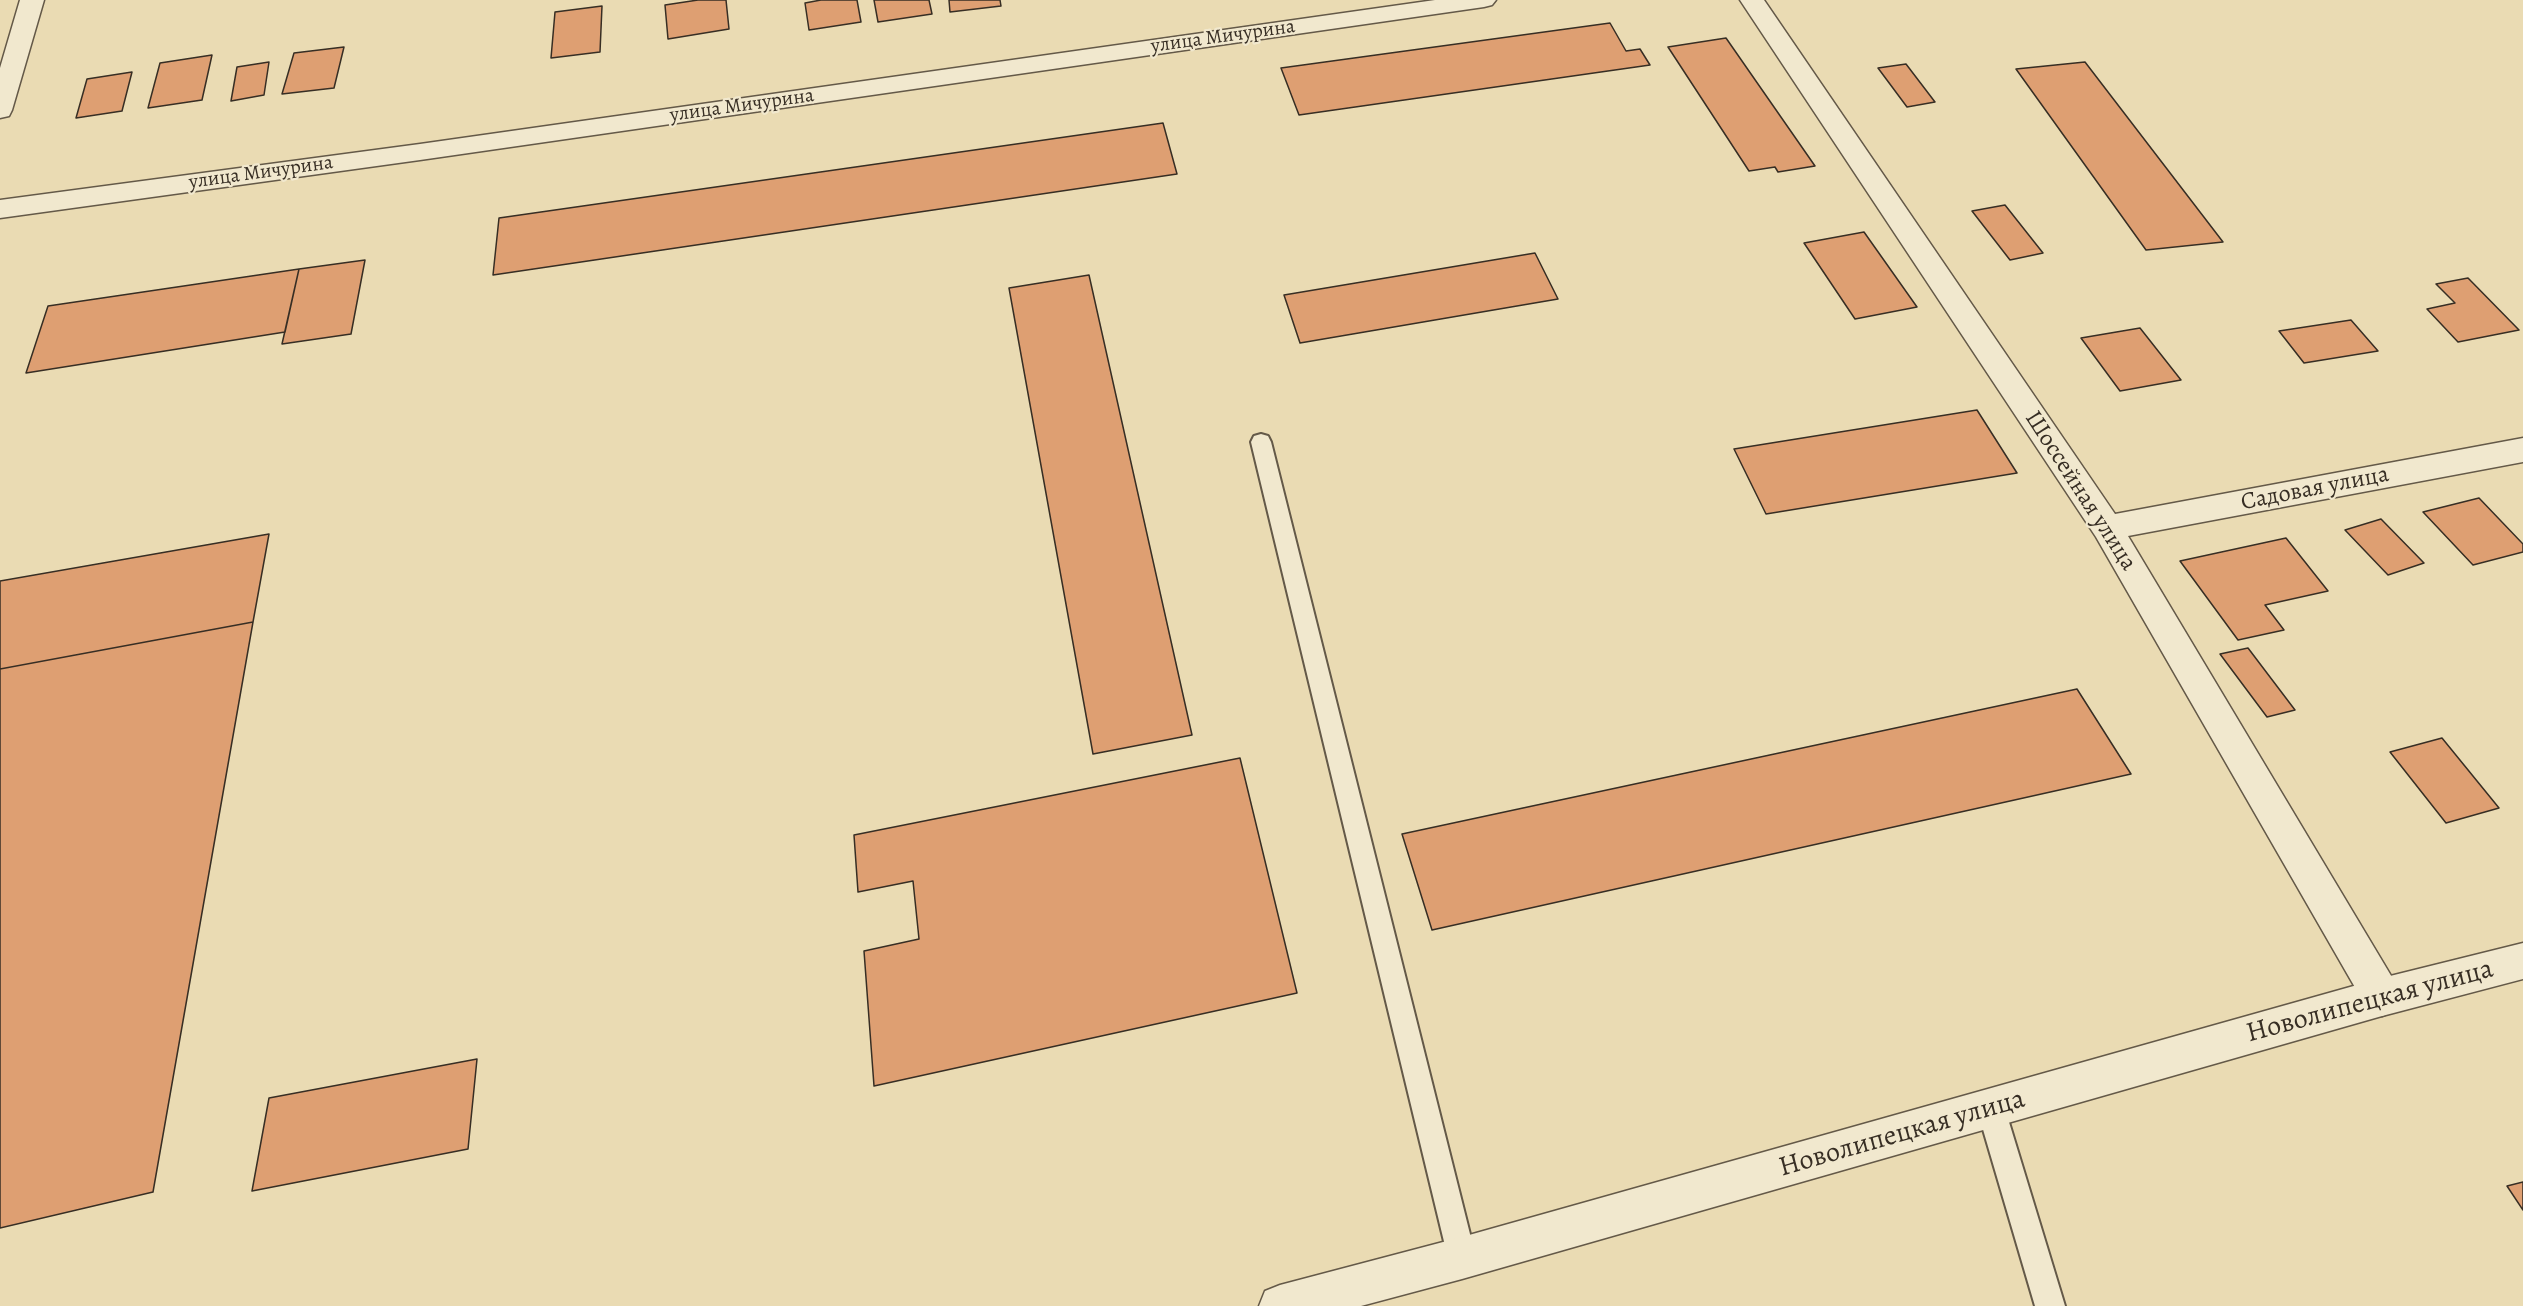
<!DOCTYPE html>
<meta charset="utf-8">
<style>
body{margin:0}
canvas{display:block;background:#eadbb3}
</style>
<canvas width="2523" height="1306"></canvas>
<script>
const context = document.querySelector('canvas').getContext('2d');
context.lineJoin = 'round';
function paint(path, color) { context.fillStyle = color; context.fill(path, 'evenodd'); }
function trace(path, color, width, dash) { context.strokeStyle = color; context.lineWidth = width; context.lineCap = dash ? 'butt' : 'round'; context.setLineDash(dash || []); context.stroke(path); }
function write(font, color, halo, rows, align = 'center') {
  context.font = font + ' Alegreya,serif'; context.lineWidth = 4.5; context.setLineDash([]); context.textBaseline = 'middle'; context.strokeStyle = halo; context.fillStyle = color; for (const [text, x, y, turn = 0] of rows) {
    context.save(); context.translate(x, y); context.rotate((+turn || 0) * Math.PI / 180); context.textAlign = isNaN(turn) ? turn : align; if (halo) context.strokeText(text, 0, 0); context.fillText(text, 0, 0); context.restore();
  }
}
const building = new Path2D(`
 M 698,0 L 726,0 L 729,29 L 668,39 L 665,5 Z
 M 821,0 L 857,0 L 861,22 L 809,30 L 805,3 Z
 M 874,0 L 929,0 L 932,14 L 878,22 Z
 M 949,0 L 1000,0 L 1001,6 L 950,12 Z
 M 602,6 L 600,52 L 551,58 L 555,12 Z
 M 1610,23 L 1626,51 L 1640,49 L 1650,65 L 1299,115 L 1281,68 Z
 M 1726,38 L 1815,166 L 1778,172 L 1775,167 L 1749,171 L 1668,47 Z
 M 344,47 L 334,88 L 282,94 L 294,53 Z
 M 212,55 L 202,100 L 148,108 L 160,63 Z
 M 269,62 L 264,95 L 231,101 L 237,67 Z
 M 2085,62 L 2223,242 L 2146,250 L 2016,69 Z
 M 1906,64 L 1935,102 L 1907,107 L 1878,68 Z
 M 132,72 L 122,111 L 76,118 L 87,79 Z
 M 1163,123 L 1177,174 L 493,275 L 499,218 Z
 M 2005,205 L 2043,253 L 2010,260 L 1972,211 Z
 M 1864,232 L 1917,307 L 1855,319 L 1804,243 Z
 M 1535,253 L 1558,299 L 1300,343 L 1284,295 Z
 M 365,260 L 351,334 L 282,344 L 299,269 Z
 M 299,269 L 285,332 L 26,373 L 48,306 Z
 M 1089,275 L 1192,735 L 1093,754 L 1009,288 Z
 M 2468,278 L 2519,330 L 2458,342 L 2427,309 L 2455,303 L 2436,284 Z
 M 2351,320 L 2378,351 L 2304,363 L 2279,331 Z
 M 2140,328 L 2181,380 L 2120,391 L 2081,338 Z
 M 1977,410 L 2017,473 L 1766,514 L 1734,449 Z
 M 2479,498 L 2523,544 L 2523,552 L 2473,565 L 2423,512 Z
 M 2381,519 L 2424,563 L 2388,575 L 2345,530 Z
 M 269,534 L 253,622 L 0,669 L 0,581 Z
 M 2286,538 L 2328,591 L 2265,605 L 2284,630 L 2238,640 L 2180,561 Z
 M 253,622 L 153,1192 L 0,1228 L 0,669 Z
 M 2248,648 L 2295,710 L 2267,717 L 2220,654 Z
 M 2077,689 L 2131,774 L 1432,930 L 1402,834 Z
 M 2442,738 L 2499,808 L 2446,823 L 2390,752 Z
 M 1240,758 L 1297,993 L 874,1086 L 864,951 L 919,939 L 913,881 L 858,892 L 854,835 Z
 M 477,1059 L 468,1149 L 252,1191 L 269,1098 Z
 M 2523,1182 L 2523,1210 L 2507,1186 Z`);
const service = new Path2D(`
 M 1261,434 L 1268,436 L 1271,442 L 1476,1258 L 1472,1268 L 1462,1272 L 1452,1268 L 1448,1258 L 1251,442 L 1254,436 Z
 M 1991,1095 L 2001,1099 L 2005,1109 L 2065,1306 L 2035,1306 L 1977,1109 L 1981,1099 Z`);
const minor = new Path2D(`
 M 20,0 L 44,0 L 12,110 L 9,116 L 0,118 L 0,68 Z
 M 1435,0 L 1496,0 L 1492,5 L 1484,7 L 420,160 L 0,218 L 0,200 L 420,144 Z
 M 1740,0 L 1764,0 L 2115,514 L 2523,438 L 2523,462 L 2128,536 L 2396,984 L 2401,997 L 2396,1010 L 2382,1016 L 2368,1010 L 2096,537 Z`);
const tertiary = new Path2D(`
 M 2523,943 L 2523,979 L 2382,1016 L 1462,1279 L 1361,1306 L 1259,1306 L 1265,1291 L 1280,1285 L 1462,1237 L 2382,978 Z`);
const farStreetnames = [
 ["улица Мичурина",1223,37,-8],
 ["улица Мичурина",742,106,-8],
 ["улица Мичурина",261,173,-8]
];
const streetNames = [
 ["Садовая улица",2315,489,-11],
 ["Шоссейная улица",2080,491,57]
];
const nearStreetnames = [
 ["Новолипецкая улица",2370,1002,-15],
 ["Новолипецкая улица",1902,1134,-16]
];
paint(building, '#de9f72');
trace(building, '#372e24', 1.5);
trace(service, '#645948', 4);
trace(minor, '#645948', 3);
trace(tertiary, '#645948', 3);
paint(service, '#f1e8ce');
paint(minor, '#f1e8ce');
paint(tertiary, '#f1e8ce');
write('20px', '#372e24', '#f1e8ce', farStreetnames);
write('24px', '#372e24', '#f1e8ce', streetNames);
write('28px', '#372e24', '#f1e8ce', nearStreetnames);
</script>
